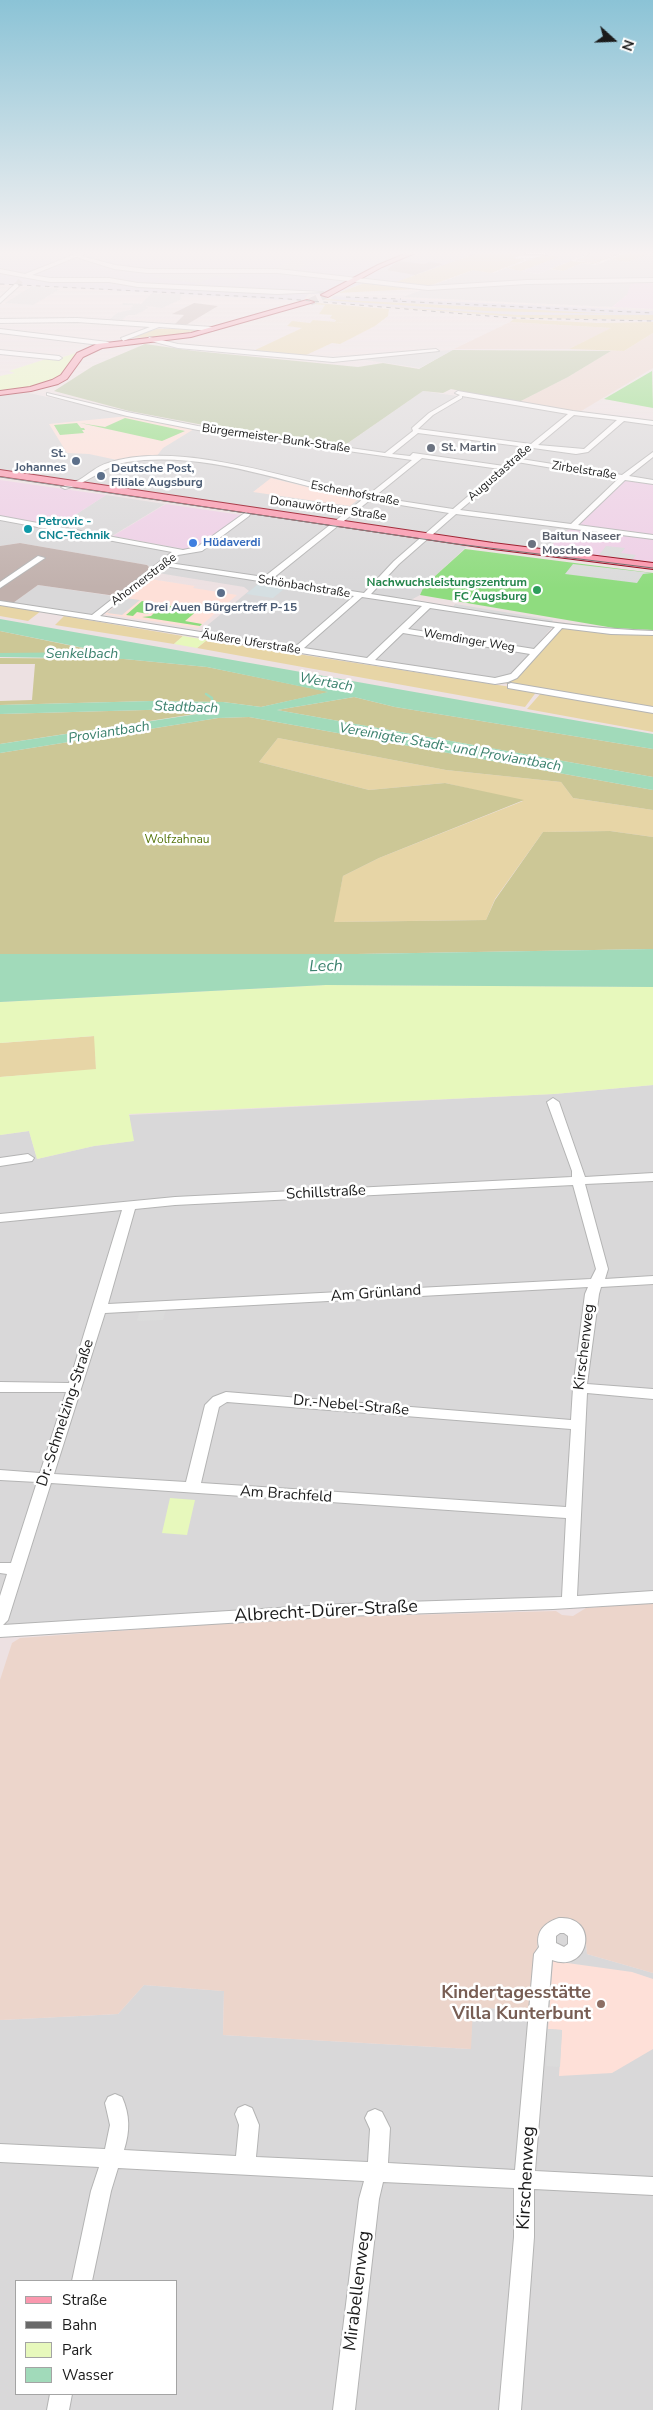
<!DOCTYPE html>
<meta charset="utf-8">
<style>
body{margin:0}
#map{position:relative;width:653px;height:2410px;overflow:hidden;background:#ede1e2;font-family:"Nunito Sans",sans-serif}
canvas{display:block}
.legend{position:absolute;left:15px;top:2280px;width:162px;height:115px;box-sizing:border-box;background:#fff;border:1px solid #a4a4a4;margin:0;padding:6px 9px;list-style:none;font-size:15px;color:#1b1b1b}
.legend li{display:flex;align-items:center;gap:10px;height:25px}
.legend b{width:25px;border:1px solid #a4a4a4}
.north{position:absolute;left:588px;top:15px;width:50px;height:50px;-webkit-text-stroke:4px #fff;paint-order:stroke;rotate:110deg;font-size:14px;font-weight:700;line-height:20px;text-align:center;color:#1b1b1b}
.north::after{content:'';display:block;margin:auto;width:18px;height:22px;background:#1b1b1b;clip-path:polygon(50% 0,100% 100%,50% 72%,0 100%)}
</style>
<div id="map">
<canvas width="653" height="2410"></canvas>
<ul class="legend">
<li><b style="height:6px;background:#fa98ae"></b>Straße</li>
<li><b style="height:6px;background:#696969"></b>Bahn</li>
<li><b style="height:14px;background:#e7f8bc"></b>Park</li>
<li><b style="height:14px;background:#a1daba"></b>Wasser</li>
</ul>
<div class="north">N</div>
</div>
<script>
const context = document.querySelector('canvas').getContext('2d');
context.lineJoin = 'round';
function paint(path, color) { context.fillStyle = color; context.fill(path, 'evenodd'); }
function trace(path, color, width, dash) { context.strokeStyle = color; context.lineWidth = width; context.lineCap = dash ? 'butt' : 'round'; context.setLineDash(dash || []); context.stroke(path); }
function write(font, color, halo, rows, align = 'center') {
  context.font = font + ' "Nunito Sans",sans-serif'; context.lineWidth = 5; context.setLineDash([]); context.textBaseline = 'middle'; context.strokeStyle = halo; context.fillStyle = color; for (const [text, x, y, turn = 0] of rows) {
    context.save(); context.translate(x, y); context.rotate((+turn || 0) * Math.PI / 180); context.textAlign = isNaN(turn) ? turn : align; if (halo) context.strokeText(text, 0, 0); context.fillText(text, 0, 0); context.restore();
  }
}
const residential = new Path2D(`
 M 653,252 L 653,284 L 650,281 L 627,295 L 612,307 L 403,297 L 473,270 L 493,273 L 507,268 L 538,274 L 550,269 L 563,271 L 582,263 L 597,265 L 611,259 L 627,262 Z
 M 423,391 L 653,424 L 653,480 L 628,476 L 546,550 L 474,540 L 424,586 L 420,595 L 409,601 L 553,626 L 511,676 L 501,680 L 198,633 L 249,591 L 244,587 L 158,573 L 147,565 L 20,543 L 0,546 L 0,520 L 48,528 L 58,526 L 106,495 L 165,504 L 107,539 L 176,552 L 202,550 L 255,511 L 0,470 L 0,395 L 29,393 L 190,428 L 338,450 Z
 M 38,585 L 120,597 L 93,618 L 13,603 Z
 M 653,1085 L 653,1597 L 0,1628 L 0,1135 L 29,1131 L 37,1159 L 94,1146 L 133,1141 L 129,1115 L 554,1094 Z
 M 559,1919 L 581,1927 L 585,1933 L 587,1954 L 653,1973 L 653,2410 L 0,2410 L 0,2020 L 118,2014 L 144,1985 L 224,1991 L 223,2035 L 470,2049 L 473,2007 L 532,2011 L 538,1937 L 541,1928 L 552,1920 ZM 16,2281 L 176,2281 L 176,2394 L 16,2394 Z`);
const commercial = new Path2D(`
 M 650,281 L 653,284 L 653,309 L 612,307 L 627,295 L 631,282 Z
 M 625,479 L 653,484 L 653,562 L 546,550 Z
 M 0,480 L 106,495 L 58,526 L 0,517 Z
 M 166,504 L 241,515 L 195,549 L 184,549 L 113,536 Z`);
const industrial = new Path2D(`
 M 0,251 L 483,251 L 386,286 L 364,283 L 332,295 L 309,294 L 302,301 L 0,284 Z
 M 554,251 L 587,251 L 593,252 L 538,274 L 521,271 L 556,257 L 543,255 Z
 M 334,296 L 653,311 L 653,321 L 512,317 L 329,302 Z`);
const education = new Path2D(`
 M 129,416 L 194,429 L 163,448 L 156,457 L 117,460 L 89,454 L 67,453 L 49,424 Z
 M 271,478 L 331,493 L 360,498 L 350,506 L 253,492 Z
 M 150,579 L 195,586 L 193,588 L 237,595 L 198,628 L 105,614 Z
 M 553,1961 L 632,1972 L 653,1979 L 653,2049 L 612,2073 L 559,2076 L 562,2030 L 548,2029 Z`);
const construction = new Path2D(`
 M 398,261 L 424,264 L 430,262 L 443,264 L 415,275 L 387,270 Z
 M 194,303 L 218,306 L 186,325 L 175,324 L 184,315 L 172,314 Z
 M 20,543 L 147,565 L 151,569 L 116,596 L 38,585 L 13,603 L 0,601 L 0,546 Z`);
const farmland = new Path2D(`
 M 600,251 L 625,251 L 592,263 L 576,260 Z
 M 510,322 L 560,325 L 612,328 L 569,349 L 454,349 Z
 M 653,333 L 653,368 L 578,413 L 517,403 L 568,377 L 611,351 L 624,351 Z
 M 653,1603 L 653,1973 L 587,1954 L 585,1933 L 581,1927 L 559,1919 L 552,1920 L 541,1928 L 538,1937 L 532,2011 L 473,2007 L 471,2049 L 223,2035 L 224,1991 L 144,1985 L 118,2014 L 0,2020 L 0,1680 L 12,1643 L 20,1638 L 297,1618 L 556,1611 L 562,1615 L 573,1616 L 586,1608 Z`);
const grass = new Path2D(`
 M 483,251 L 531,251 L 513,258 L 525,260 L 491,273 L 473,270 L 426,287 L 393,283 Z
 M 625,251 L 629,251 L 593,264 L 582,263 L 563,271 L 551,269 L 571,261 L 592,263 Z
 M 631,251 L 653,252 L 627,262 L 611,259 Z
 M 543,255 L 558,257 L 521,271 L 507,268 Z
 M 364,283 L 415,289 L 338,293 Z
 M 324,300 L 324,299 L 618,314 L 487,311 Z
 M 317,303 L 389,309 L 388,316 L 375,326 L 340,344 L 332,343 L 304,356 L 251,352 L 302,328 L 287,326 L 292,321 L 310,323 L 313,320 L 349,323 L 335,322 L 336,320 L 330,318 L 332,315 L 319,314 L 325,305 L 313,304 Z
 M 364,305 L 518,315 L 653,315 L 653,320 L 530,318 Z
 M 514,319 L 599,323 L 653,322 L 653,333 L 624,351 L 569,349 L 611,328 L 510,322 Z
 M 198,328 L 197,331 L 160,337 L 127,338 L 157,329 Z
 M 0,605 L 41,611 L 28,621 L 0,616 Z
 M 64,616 L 183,636 L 174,644 L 55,625 Z
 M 561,625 L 653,633 L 653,732 L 527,709 L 542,692 L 511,686 L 502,681 L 505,680 Z
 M 207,640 L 537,691 L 525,707 L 197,648 Z
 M 278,738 L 446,770 L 561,782 L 573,798 L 653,810 L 653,837 L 610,831 L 543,832 L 495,899 L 486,920 L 333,922 L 343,876 L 379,858 L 523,801 L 445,783 L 369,790 L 259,762 Z
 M 95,1036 L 96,1070 L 0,1077 L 0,1043 Z`);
const forest = new Path2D(`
 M 0,631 L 107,653 L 0,653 Z
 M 0,658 L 124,659 L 207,667 L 330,692 L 261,707 L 223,702 L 152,701 L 0,705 L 0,701 L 32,700 L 35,664 L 0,664 Z
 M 354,697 L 395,707 L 653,749 L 653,777 L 277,710 Z
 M 182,709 L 214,711 L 0,744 L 0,714 Z
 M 249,717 L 653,790 L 653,810 L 573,798 L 561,782 L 446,770 L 278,738 L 259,762 L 369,790 L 445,783 L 524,800 L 379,858 L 343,876 L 334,922 L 486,920 L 495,900 L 543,832 L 610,831 L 653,837 L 653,949 L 357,954 L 0,954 L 0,753 L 218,718 Z`);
const cemetery = new Path2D(`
 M 145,344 L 195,351 L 358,367 L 383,363 L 419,369 L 452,350 L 611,351 L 568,377 L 517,403 L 451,389 L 443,393 L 423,391 L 345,445 L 198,424 L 129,411 L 54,391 L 93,366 Z`);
const park = new Path2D(`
 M 79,352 C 70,359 67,369 60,376 C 44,390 19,389 0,392 L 0,376 L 15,373 L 9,371 L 49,358 L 60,358 Z
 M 183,636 L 207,640 L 197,648 L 174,644 Z
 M 326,985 L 653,987 L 653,1085 L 554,1094 L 129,1114 L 134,1141 L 94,1146 L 37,1159 L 29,1131 L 0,1135 L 0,1077 L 96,1069 L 94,1036 L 0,1043 L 0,1002 Z
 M 170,1498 L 195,1500 L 187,1535 L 162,1533 Z`);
const pitch = new Path2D(`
 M 652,371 L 653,408 L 604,399 Z
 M 125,418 L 185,431 L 162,441 L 80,423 L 105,427 Z
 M 77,423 L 81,428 L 84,428 L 85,430 L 82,430 L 84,433 L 60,435 L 54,425 Z
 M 465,549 L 653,573 L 653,630 L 614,628 L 420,595 L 424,586 Z
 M 142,601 L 160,604 L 156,608 L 159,609 L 164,605 L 198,610 L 185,621 L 202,624 L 200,626 L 142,617 L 151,616 L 156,611 L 152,610 L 148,614 L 137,612 L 133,616 L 126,615 Z`);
const parking = new Path2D(`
 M 313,252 L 316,252 L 298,260 L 302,261 L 299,263 L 309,264 L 294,271 L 275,269 L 278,267 L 276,267 Z
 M 244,271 L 235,274 L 240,277 L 236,279 L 216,276 L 198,283 L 208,286 L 204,288 L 193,287 L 198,285 L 197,283 L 151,277 L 165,274 L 200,274 Z
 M 32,286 L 60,289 L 33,305 L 5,303 Z
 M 152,293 L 182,294 L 180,298 L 182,299 L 162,308 L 145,306 L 149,308 L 135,315 L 128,315 L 122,320 L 110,319 L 117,313 L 133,309 L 130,309 L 133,305 L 122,305 L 123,303 L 141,304 Z
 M 453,350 L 420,368 L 359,359 L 412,352 Z
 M 606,546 L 625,548 L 621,553 L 636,555 L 632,560 L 599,555 Z
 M 573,564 L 652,573 L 643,574 L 637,583 L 565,574 Z
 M 125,598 L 140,600 L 122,615 L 107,613 Z
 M 455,604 L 553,620 L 551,623 L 453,607 Z
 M 140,1310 L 166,1310 L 163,1320 L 137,1321 Z
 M 548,2029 L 562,2030 L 560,2067 L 546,2066 Z`);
const plaza = new Path2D(`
 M 263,580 L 289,585 L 273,598 L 246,594 Z`);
const water = new Path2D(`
 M 0,619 L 653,734 L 653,749 L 395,707 L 354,697 L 277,710 L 653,777 L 653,790 L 249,717 L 218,718 L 0,753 L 0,744 L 211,712 L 182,709 L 0,714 L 0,705 L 152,701 L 223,702 L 261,707 L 328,692 L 207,667 L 124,659 L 0,657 L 0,653 L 104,652 L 0,631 Z
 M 653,949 L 653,987 L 326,985 L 0,1002 L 0,954 L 357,954 Z`);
const stream = new Path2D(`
 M 206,694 L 212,698 L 212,702`);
const minorTunnel = new Path2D(`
 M 17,285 L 22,279`);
const majorTunnel = new Path2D(`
 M 310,302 L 325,295`);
const minor = new Path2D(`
 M 83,251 L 86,253 L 81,256 L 115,265 L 147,269 L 278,269 L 428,286 L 527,280 L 653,278 L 653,282 L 527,284 L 428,290 L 278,273 L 147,273 L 114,269 L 76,257 L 32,275 L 50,278 L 109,278 L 138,283 L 323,292 L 277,294 L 138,287 L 109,282 L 50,282 L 0,273 L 0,269 L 25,274 Z
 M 15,284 L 20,285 L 0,303 L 0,298 Z
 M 77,318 L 212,327 L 215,329 L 212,331 L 159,327 L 123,341 L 121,338 L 150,327 L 77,322 L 0,323 L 0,319 Z
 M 0,329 L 108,342 L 111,344 L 108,346 L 0,333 Z
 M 149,337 L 178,344 L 333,358 L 436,349 L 439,351 L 333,362 L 178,348 L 147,340 Z
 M 0,350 L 59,356 L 62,358 L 59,360 L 0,354 Z
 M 458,391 L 573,411 L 653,421 L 653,425 L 624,421 L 588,452 L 576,454 L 533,448 L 521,459 L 622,475 L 653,452 L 653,457 L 629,476 L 653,480 L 653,484 L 625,480 L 578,525 L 653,535 L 653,539 L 456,514 L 399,564 L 371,594 C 464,608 558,628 653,631 L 653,635 L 611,634 L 562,628 L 517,678 L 508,682 L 495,684 L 0,605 L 0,601 L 92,615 L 172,552 L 0,520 L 0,516 L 183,550 L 197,547 L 246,512 L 250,514 L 249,516 L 202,551 L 178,555 L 169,563 L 264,577 L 363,499 C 287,484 206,450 127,462 C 103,466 88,484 65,489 L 61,487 C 66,484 73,483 79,480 C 89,474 97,466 108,463 C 179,439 295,481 367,496 L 412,460 L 198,430 L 127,416 L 47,395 L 47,393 L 127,412 L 198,426 L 385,453 L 413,431 L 412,428 L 429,413 L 460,395 L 455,393 ZM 462,396 L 568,414 L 531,444 L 418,429 L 433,415 L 462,398 ZM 574,415 L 617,420 L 584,449 L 538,445 ZM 418,433 L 526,447 L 504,466 L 413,453 L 410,456 L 392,454 ZM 422,458 L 500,469 L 453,509 L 374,497 ZM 517,462 L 618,479 L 571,524 L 460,510 ZM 370,500 L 449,513 L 394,561 L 364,593 L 272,579 ZM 164,566 L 354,596 L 295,647 L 100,616 ZM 362,597 L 422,606 L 367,658 L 304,648 ZM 430,608 L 555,627 L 534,649 L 408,629 ZM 403,633 L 530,654 L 511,674 L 495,678 L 375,660 Z
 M 38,556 L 45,558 L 0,588 L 0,582 Z
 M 511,683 L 653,707 L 653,713 L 508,688 L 508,684 Z
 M 553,1098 L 559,1102 L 585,1177 L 653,1173 L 653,1181 L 585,1184 L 608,1269 L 605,1279 L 653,1276 L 653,1284 L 601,1287 L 599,1294 L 587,1384 L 653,1389 L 653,1399 L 587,1393 L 577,1596 L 653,1591 L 653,1603 L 553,1609 L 342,1616 L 0,1637 L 0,1596 L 7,1574 L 0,1573 L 0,1563 L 11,1563 L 37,1482 L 0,1480 L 0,1470 L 40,1473 L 66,1392 L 0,1392 L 0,1382 L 69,1383 L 122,1210 L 0,1222 L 0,1214 L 175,1197 L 572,1177 L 572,1171 L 547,1102 ZM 573,1185 L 596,1269 L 591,1279 L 108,1304 L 135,1209 L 175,1205 ZM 588,1287 L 585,1294 L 573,1388 L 571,1420 L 226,1392 L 213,1397 L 205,1405 L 186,1482 L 54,1474 L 105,1313 ZM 227,1402 L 571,1429 L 566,1507 L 201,1483 L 219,1407 ZM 51,1483 L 566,1518 L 562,1597 L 342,1604 L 3,1625 L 8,1620 Z
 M 28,1154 L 34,1158 L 32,1161 L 0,1166 L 0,1158 Z
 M 559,1918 C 599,1915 591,1974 552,1960 L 535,2171 L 653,2177 L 653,2195 L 534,2189 L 534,2237 L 521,2410 L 499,2410 L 514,2237 L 514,2188 L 383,2182 L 379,2199 L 355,2410 L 333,2410 L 359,2199 L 364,2181 L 118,2168 L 111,2191 L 92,2281 L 72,2281 L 91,2191 L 99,2167 L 0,2162 L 0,2144 L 105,2149 L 110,2125 L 105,2103 L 108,2097 L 115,2094 L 122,2097 C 130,2115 130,2131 124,2150 L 236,2156 L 239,2125 L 235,2114 L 238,2108 L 245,2105 L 252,2108 L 259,2125 L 256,2157 L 368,2162 L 370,2129 L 365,2118 L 368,2112 L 375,2109 L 382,2112 L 390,2128 L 388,2163 L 515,2170 L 534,1954 L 539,1947 C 535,1931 546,1922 559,1918 ZM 560,1933 L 564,1933 L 568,1936 L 568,1944 L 564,1947 L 556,1943 L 556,1936 Z
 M 50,2394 L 72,2394 L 69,2410 L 47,2410 Z`);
const major = new Path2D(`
 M 412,251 L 420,251 L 382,267 L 328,297 L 321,295 L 378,265 Z
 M 307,300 L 314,302 L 191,337 L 102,348 L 83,357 L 67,379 L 58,384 L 31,391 L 0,395 L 0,391 L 30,387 L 52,380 L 61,375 L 77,353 L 97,344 L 191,333 Z
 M 0,470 L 493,543 L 653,563 L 653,569 L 493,549 L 0,476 Z`);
const tram = new Path2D(`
 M 0,477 L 457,544 L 653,568`);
const rail = new Path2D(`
 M 0,284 L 276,298 L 512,318 L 653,321
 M 346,297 L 401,299
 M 393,301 L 653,313`);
const markers = [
 [431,448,5,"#6b7280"],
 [76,461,5,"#5c6f8a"],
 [101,476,5,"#5c6f8a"],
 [28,529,5,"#0f9aa8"],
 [193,543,5,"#3f7fe0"],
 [532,544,5,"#6b7280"],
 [537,590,5,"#2e9e5b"],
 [221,593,5,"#5c6f8a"],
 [601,2004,5,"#8d6e63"]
];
const farStreetnames = [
 ["Bürgermeister-Bunk-Straße",276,439,8],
 ["Zirbelstraße",584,471,9],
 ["Augustastraße",500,473,-41],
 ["Eschenhofstraße",355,494,11],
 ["Donauwörther Straße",328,509,8],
 ["Ahornerstraße",144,580,-37],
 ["Schönbachstraße",304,587,9],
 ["Wemdinger Weg",469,641,9],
 ["Äußere Uferstraße",251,643,9]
];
const farWorshipnames = [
 ["St. Martin",441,448],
 ["Baitun Naseer",542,537],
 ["Moschee",542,551]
];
const farServicenames = [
 ["St.",66,454],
 ["Johannes",66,468],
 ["Deutsche Post,",111,469,"left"],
 ["Filiale Augsburg",111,483,"left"],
 ["Drei Auen Bürgertreff P-15",221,608,"center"]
];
const farCulturenames = [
 ["Petrovic -",38,522],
 ["CNC-Technik",38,536]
];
const farShopnames = [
 ["Hüdaverdi",203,543]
];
const farLeisurenames = [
 ["Nachwuchsleistungszentrum",527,583],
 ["FC Augsburg",527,597]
];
const farParknames = [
 ["Wolfzahnau",177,840]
];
const farWaternames = [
 ["Senkelbach",82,655],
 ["Wertach",326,683,10],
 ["Stadtbach",186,708,2],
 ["Proviantbach",109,733,-9],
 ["Vereinigter Stadt- und Proviantbach",450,748,10]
];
const streetNames = [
 ["Schillstraße",326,1193,-3],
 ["Am Grünland",376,1294,-4],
 ["Kirschenweg",585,1347,-83],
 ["Dr.-Nebel-Straße",351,1406,5],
 ["Dr.-Schmelzing-Straße",66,1413,-72],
 ["Am Brachfeld",286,1495,4]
];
const waterNames = [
 ["Lech",326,967,-1]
];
const nearStreetnames = [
 ["Albrecht-Dürer-Straße",326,1612,-3],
 ["Kirschenweg",527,2178,-87],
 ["Mirabellenweg",358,2291,-83]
];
const nearEducationnames = [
 ["Kindertagesstätte",591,1994],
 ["Villa Kunterbunt",591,2015]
];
paint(residential, '#d9d8d9');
paint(commercial, '#eecfe6');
paint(industrial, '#dad3e6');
paint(education, '#fee0d8');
paint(construction, '#c1b1ad');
paint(farmland, '#ecd5cb');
paint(grass, '#e7d5a6');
paint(forest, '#ccc796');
paint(cemetery, '#b8c5a2');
paint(park, '#e7f8bc');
paint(pitch, '#8fdc7f');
paint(parking, '#dbdbdb');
paint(plaza, '#d5dfe2');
paint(water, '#a1daba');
trace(stream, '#a1daba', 2.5);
trace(minorTunnel, '#c3b9ba', 5.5, [5.5, 3]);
trace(majorTunnel, '#c3b9ba', 8, [8, 4]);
trace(minor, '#b4b4b4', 2);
trace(major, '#900314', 2);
paint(minor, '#fff');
paint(major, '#fa98ae');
trace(tram, '#696969', 1);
trace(rail, '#696969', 1, [4.5, 4.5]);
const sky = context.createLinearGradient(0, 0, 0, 588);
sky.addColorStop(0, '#8bc3d6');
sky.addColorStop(0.43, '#f7f2f2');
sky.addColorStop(1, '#f7f2f200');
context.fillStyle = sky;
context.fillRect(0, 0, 653, 588);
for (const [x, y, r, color] of markers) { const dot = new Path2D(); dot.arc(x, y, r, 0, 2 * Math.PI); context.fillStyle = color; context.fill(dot); trace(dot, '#fff', 2); }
write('12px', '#1b1b1b', '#fff', farStreetnames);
write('bold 12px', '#5b616d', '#fff', farWorshipnames, 'left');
write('bold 12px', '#4e5e75', '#fff', farServicenames, 'right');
write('bold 12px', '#0d838f', '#fff', farCulturenames, 'left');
write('bold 12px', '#366cbe', '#fff', farShopnames, 'left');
write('bold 12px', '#27864d', '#fff', farLeisurenames, 'right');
write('12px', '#57760d', '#fff', farParknames);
write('italic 14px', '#3c826e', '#fff', farWaternames);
write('15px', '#1b1b1b', '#fff', streetNames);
write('italic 16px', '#3c826e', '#fff', waterNames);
write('18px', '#1b1b1b', '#fff', nearStreetnames);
write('bold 18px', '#785e54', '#fff', nearEducationnames, 'right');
</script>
